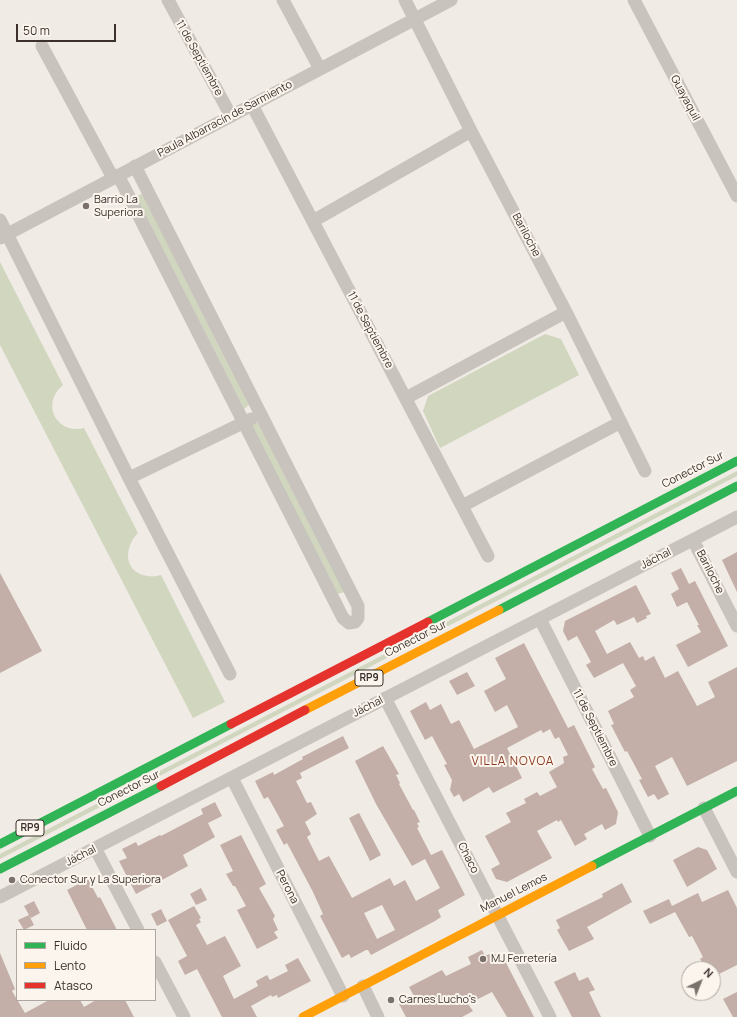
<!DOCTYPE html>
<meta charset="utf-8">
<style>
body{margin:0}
#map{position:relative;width:737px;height:1017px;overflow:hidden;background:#f0ebe5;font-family:Manrope,sans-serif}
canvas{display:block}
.legend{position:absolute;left:16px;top:929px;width:140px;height:72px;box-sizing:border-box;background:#fbf5ee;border:1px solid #aea6a0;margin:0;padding:5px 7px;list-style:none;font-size:12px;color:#3b302b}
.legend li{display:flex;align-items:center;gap:8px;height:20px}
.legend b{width:20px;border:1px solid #aea6a0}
.north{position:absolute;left:681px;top:961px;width:40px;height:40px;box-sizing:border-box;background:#fbf5ee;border:1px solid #aea6a0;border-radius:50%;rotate:43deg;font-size:11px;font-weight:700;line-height:16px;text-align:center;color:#3b302b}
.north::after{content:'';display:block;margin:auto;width:14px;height:18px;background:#7a716c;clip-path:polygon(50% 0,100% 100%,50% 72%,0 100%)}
.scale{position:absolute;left:16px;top:24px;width:100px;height:18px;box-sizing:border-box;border:2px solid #3b302b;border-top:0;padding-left:5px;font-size:12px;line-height:14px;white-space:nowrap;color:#3b302b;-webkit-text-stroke:3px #fbf5ee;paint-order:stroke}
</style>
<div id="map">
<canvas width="737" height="1017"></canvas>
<ul class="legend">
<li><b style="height:5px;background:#30b455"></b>Fluido</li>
<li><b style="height:5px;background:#ff9f0a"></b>Lento</li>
<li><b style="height:5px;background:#e5322d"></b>Atasco</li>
</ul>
<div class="north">N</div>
<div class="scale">50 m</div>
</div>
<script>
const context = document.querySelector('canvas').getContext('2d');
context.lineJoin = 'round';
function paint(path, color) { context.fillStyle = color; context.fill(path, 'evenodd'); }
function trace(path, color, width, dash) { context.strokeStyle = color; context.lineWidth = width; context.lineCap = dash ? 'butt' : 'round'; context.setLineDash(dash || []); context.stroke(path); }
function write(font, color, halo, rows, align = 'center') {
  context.font = font + ' Manrope,sans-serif'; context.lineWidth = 4; context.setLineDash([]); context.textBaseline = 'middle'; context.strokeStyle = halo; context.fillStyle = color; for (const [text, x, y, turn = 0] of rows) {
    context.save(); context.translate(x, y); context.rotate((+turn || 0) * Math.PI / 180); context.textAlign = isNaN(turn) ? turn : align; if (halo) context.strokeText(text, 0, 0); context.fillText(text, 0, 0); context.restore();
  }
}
const green = new Path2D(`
 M 143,193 L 249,405 L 244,409 L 136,197 Z
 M 0,262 L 63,385 C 40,404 57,435 84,428 L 138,533 C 123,548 124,573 148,576 C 152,577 157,576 161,575 L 225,702 L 193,718 L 0,345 Z
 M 545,334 L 561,339 L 579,375 L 440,448 L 423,411 L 428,396 Z
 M 259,421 L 345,592 L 337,594 L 251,425 Z
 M 737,471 L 737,476 L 0,859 L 0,854 Z`);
const building = new Path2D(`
 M 737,552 L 737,592 L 722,560 Z
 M 681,568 L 689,584 L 695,581 L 728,646 L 688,667 L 676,645 L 701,632 L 697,625 L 699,625 L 687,602 L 677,607 L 671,594 L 679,589 L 671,573 Z
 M 0,573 L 42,651 L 0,673 Z
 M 636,585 L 651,614 L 646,616 L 647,618 L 637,623 L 634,617 L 617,625 L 614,620 L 595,631 L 607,654 L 630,642 L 639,658 L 643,656 L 645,661 L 654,656 L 665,678 L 678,671 L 697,706 L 715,697 L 708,682 L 737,667 L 737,761 L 687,786 L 672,757 L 655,766 L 669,794 L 658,800 L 654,794 L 648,797 L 639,780 L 642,779 L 627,751 L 625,752 L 611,725 L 614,724 L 608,711 L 634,697 L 630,690 L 636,686 L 623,663 L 594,678 L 586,665 L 591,662 L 577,636 L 568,641 L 563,631 L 565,621 Z
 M 524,643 L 568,728 L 574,725 L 595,767 L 592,769 L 603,789 L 606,788 L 618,812 L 616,824 L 605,830 L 602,824 L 584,834 L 587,839 L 575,846 L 561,820 L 558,822 L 557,820 L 537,831 L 552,858 L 507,882 L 496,879 L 491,869 L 500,864 L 485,836 L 511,822 L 506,813 L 526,803 L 524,799 L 537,792 L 540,796 L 557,787 L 549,772 L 564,763 L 563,757 L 568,755 L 559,737 L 555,739 L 550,729 L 543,733 L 541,730 L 507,748 L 522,778 L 493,793 L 489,787 L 463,802 L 459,794 L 454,797 L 450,790 L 452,780 L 444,765 L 447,764 L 432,736 L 425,740 L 410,711 L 426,702 L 430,710 L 441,704 L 451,724 L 459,720 L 474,749 L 518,727 L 507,705 L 495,712 L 484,691 L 506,679 L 495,658 Z
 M 467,672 L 475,686 L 457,695 L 449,681 Z
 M 343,736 L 349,748 L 300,773 L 302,778 L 296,781 L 307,803 L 311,802 L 317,814 L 305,822 L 311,834 L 307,837 L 319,861 L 329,856 L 352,898 L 390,878 L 394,886 L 405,880 L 416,901 L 440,888 L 425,859 L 412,866 L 376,804 L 355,761 L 383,746 L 399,774 L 396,775 L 400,783 L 399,784 L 413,810 L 414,810 L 420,822 L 417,823 L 419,827 L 417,828 L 431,855 L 442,850 L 465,895 L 438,910 L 441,917 L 435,921 L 371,955 L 368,950 L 366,950 L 351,958 L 349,954 L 342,958 L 320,916 L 323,914 L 313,892 L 287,843 L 284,845 L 276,830 L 284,826 L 268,797 L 264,799 L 255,781 L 273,772 L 274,775 L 303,759 L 302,757 ZM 382,905 L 395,930 L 377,939 L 364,913 Z
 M 215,802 L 222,816 L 208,823 L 215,837 L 183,855 L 188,866 L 136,894 L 119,861 L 127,858 L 122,849 L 136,842 L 138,846 L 160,835 L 161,836 L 203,814 L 201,809 Z
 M 359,813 L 381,855 L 370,861 L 349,818 Z
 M 241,835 L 266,884 L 259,888 L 275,916 L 273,919 L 278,930 L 274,932 L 278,938 L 257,949 L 237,910 L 246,906 L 235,886 L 233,886 L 226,874 L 233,871 L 220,845 Z
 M 698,847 L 707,850 L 717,869 L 687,887 L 673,860 Z
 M 88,879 L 98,898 L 100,897 L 117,930 L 87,930 L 67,890 Z
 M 622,883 L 632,902 L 587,927 L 594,939 L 569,951 L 557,930 L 560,928 L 556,920 L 603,897 L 602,894 Z
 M 201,888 L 207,900 L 196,905 L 190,894 Z
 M 728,890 L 737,908 L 737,965 L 713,977 L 713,969 L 706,969 L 700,959 L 703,957 L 692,936 L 689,937 L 675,912 L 650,924 L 643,911 L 669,899 L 672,906 L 698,893 L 702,902 Z
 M 34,901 L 40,913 L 31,918 L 29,915 L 34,925 L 24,930 L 18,920 L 29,915 L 24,906 Z
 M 194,906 L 201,918 L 199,919 L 201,922 L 196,925 L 207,945 L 225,936 L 241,966 L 223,976 L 234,999 L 258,986 L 256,981 L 267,975 L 270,980 L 288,971 L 285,965 L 298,958 L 311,981 L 278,998 L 277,995 L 272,997 L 271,995 L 251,1006 L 257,1017 L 222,1017 L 197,969 L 185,975 L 178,961 L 187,956 L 168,920 Z
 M 161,909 L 167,921 L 157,926 L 151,914 Z
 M 482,950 L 485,956 L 492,953 L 503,957 L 534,1017 L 507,1017 L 492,992 L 468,1004 L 473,1011 L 462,1017 L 406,1017 L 399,1004 L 414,996 L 409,987 L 442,970 L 446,976 L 471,964 L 468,957 Z
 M 0,953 L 15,989 L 12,991 L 25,1013 L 49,1000 L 80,1000 L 84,1007 L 96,1000 L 125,1000 L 134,1017 L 0,1017 Z
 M 575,972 L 579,981 L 588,977 L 595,990 L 589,992 L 601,1017 L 572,1017 L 554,982 Z
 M 737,992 L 737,1017 L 733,1017 L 723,999 Z`);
const street = new Path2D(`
 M 168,0 L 231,116
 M 283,0 L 320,69
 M 405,0 L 471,131 L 566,312 L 645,471
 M 634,0 L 737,196
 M 42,46 L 113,178
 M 252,105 L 488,556
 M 118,175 L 343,618 L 349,623 L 355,622 L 358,618 L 358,606 L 135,166
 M 0,220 L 129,478 L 230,674
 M 313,221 L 471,131
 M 0,238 L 451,0
 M 406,398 L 566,312
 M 129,478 L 251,419
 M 462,506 L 621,422
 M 693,540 L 737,626
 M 540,619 L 650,836
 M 385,698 L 550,1017
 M 232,778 L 343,996
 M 704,808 L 737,872
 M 95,848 L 138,930
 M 0,897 L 737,517
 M 155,962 L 184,1017
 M 363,986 L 378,1017`);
const fast = new Path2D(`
 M 499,610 L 737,486
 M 428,622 L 737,461
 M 0,844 L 231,724
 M 592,866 L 737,791
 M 0,869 L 161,786`);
const slow = new Path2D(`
 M 305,710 L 499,610
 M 303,1017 L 592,866`);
const jam = new Path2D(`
 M 231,724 L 428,622
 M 161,786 L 305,710`);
const markers = [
 [86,206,4,"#7a716c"],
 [12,880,4,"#7a716c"],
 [483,959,4,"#7a716c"],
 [391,1000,4,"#7a716c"]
];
const shields = [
 [369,678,28],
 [30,828,28]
];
const shieldNames = [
 ["RP9",369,678],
 ["RP9",30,828]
];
const streetNames = [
 ["11 de Septiembre",199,58,61],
 ["Guayaquil",685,98,62],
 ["Paula Albarracín de Sarmiento",225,119,-28],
 ["Bariloche",526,235,62],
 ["11 de Septiembre",370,330,62],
 ["Conector Sur",693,470,-27],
 ["Jáchal",656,559,-27],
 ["Bariloche",710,572,63],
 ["Conector Sur",416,639,-27],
 ["Jáchal",368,707,-27],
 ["11 de Septiembre",595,728,63],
 ["Conector Sur",129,789,-27],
 ["Jáchal",81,856,-27],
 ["Chaco",468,858,63],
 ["Perona",287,887,63],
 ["Manuel Lemos",514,893,-27]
];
const poiNames = [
 ["Barrio La",94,200],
 ["Superiora",94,213],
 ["Conector Sur y La Superiora",20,880],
 ["MJ Ferretería",491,959],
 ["Carnes Lucho's",399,1000]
];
const neighbourhoodNames = [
 ["VILLA NOVOA",513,762]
];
paint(green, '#d1d6bf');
paint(building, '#c3afa7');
trace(street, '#c9c3be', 13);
trace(fast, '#30b455', 9);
trace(slow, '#ff9f0a', 9);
trace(jam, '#e5322d', 9);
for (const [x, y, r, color] of markers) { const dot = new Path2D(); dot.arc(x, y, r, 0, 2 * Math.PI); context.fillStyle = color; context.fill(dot); trace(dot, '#fbf5ee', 1.5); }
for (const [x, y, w] of shields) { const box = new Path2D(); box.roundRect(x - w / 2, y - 8, w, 16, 3); context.fillStyle = '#fbf5ee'; context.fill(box); trace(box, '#3b302b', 1); }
write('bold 10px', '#3b302b', null, shieldNames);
write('11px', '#3b302b', '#fbf5ee', streetNames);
write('11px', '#3b302b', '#fbf5ee', poiNames, 'left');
context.letterSpacing = '1px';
write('12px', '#8c3b22', '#fbf5ee', neighbourhoodNames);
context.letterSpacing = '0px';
</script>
